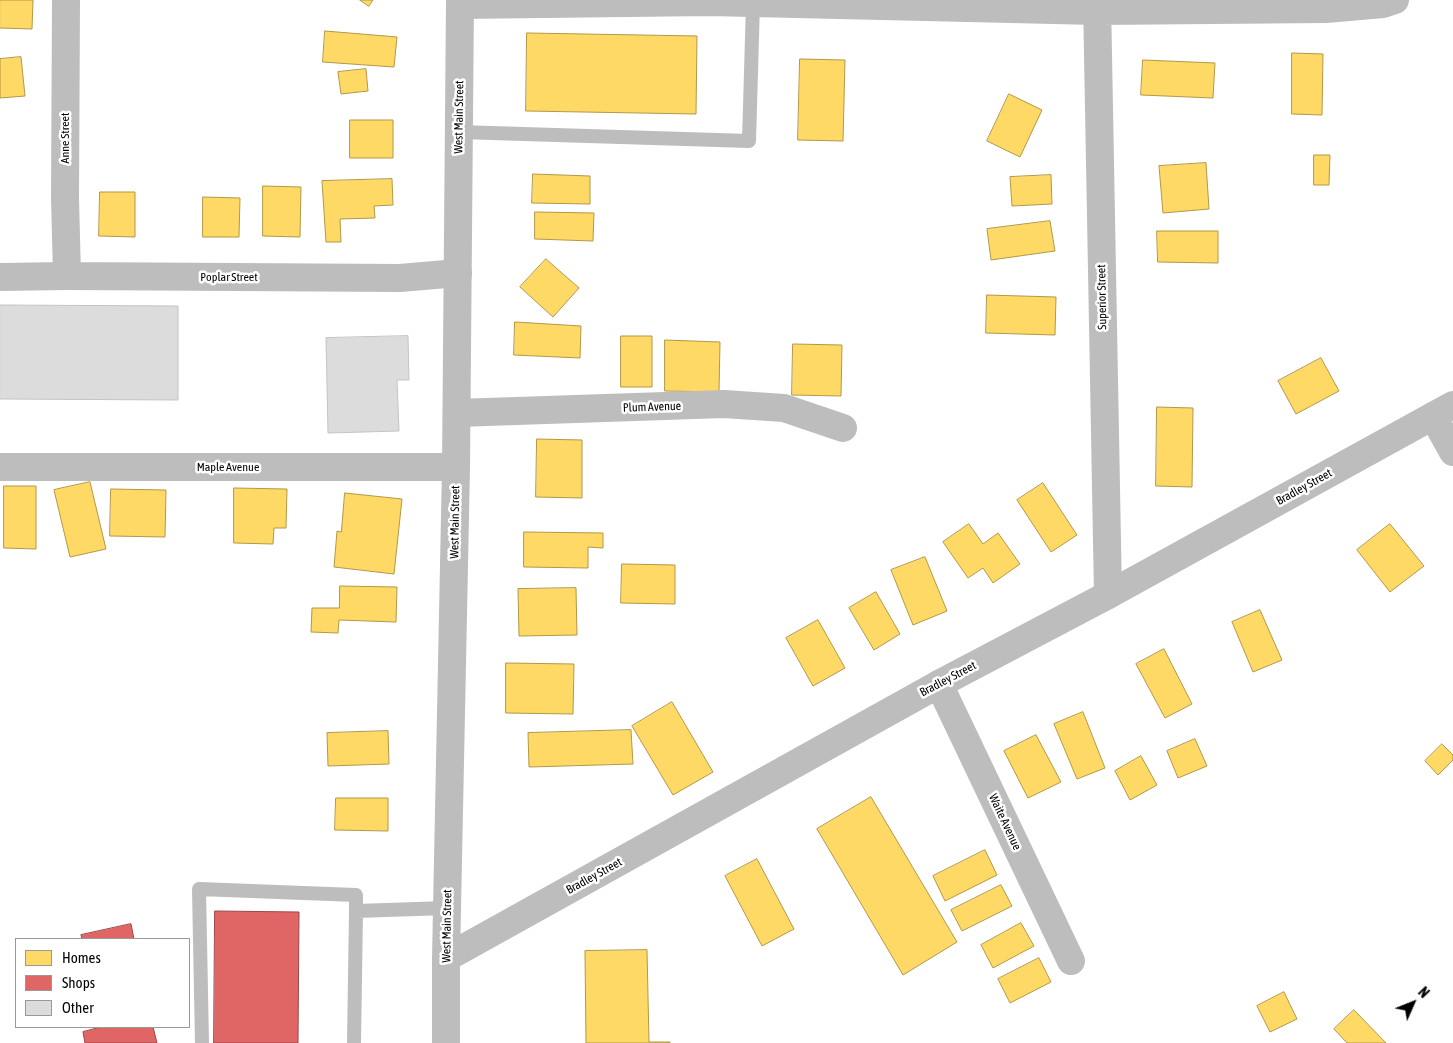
<!DOCTYPE html>
<style>
body{margin:0}
#map{position:relative;width:1453px;height:1043px;overflow:hidden;background:#fff;font-family:"Asap Condensed",sans-serif}
canvas{display:block}
.legend{position:absolute;left:15px;top:938px;width:175px;height:90px;box-sizing:border-box;background:#fff;border:1px solid #999;margin:0;padding:6px 9px;list-style:none;font-size:15px;color:#000}
.legend li{display:flex;align-items:center;gap:10px;height:25px}
.legend b{width:25px;border:1px solid #999}
.north{position:absolute;left:1388px;top:978px;width:50px;height:50px;-webkit-text-stroke:4px #fff;paint-order:stroke;rotate:46deg;font-size:14px;font-weight:700;line-height:20px;text-align:center;color:#000}
.north::after{content:'';display:block;margin:auto;width:18px;height:22px;background:#000;clip-path:polygon(50% 0,100% 100%,50% 72%,0 100%)}
</style>
<div id="map">
<canvas width="1453" height="1043"></canvas>
<ul class="legend">
<li><b style="height:14px;background:#ffd966"></b>Homes</li>
<li><b style="height:14px;background:#e06666"></b>Shops</li>
<li><b style="height:14px;background:#dcdcdc"></b>Other</li>
</ul>
<div class="north">N</div>
</div>
<script>
const context = document.querySelector('canvas').getContext('2d');
context.lineJoin = 'round';
function paint(path, color) { context.fillStyle = color; context.fill(path, 'evenodd'); }
function trace(path, color, width, dash) { context.strokeStyle = color; context.lineWidth = width; context.lineCap = dash ? 'butt' : 'round'; context.setLineDash(dash || []); context.stroke(path); }
function write(font, color, halo, rows, align = 'center') {
  context.font = font + ' "Asap Condensed",sans-serif'; context.lineWidth = 5; context.setLineDash([]); context.textBaseline = 'middle'; context.strokeStyle = halo; context.fillStyle = color; for (const [text, x, y, turn = 0] of rows) {
    context.save(); context.translate(x, y); context.rotate((+turn || 0) * Math.PI / 180); context.textAlign = isNaN(turn) ? turn : align; if (halo) context.strokeText(text, 0, 0); context.fillText(text, 0, 0); context.restore();
  }
}
const homes = new Path2D(`
 M 0,0 L 33,0 L 32,29 L 0,28 Z
 M 360,0 L 373,0 L 369,6 Z
 M 325,31 L 397,37 L 394,67 L 323,62 Z
 M 527,33 L 697,36 L 696,114 L 526,111 Z
 M 1292,53 L 1323,54 L 1322,115 L 1292,114 Z
 M 21,57 L 25,96 L 0,98 L 0,59 Z
 M 800,59 L 845,60 L 843,141 L 798,140 Z
 M 1143,60 L 1215,63 L 1213,98 L 1141,95 Z
 M 366,69 L 368,91 L 341,94 L 338,72 Z
 M 1009,94 L 1042,110 L 1020,157 L 987,141 Z
 M 350,120 L 393,120 L 393,158 L 350,158 Z
 M 1314,155 L 1330,155 L 1329,185 L 1314,185 Z
 M 1206,163 L 1209,209 L 1163,213 L 1159,166 Z
 M 533,174 L 590,176 L 590,204 L 532,203 Z
 M 1051,175 L 1052,204 L 1012,206 L 1010,177 Z
 M 392,179 L 393,205 L 374,206 L 375,218 L 340,219 L 341,242 L 326,242 L 322,181 Z
 M 263,186 L 301,187 L 300,237 L 263,236 Z
 M 100,192 L 135,192 L 135,237 L 99,236 Z
 M 203,197 L 240,198 L 239,237 L 203,237 Z
 M 535,212 L 594,213 L 593,241 L 535,239 Z
 M 1050,221 L 1055,251 L 991,260 L 987,229 Z
 M 1157,231 L 1218,231 L 1218,263 L 1158,262 Z
 M 546,259 L 579,288 L 553,317 L 520,287 Z
 M 987,295 L 1056,297 L 1055,335 L 986,333 Z
 M 515,322 L 581,326 L 580,358 L 514,355 Z
 M 621,336 L 652,336 L 652,387 L 621,387 Z
 M 665,340 L 720,342 L 719,392 L 665,391 Z
 M 793,344 L 842,345 L 841,396 L 792,395 Z
 M 1321,358 L 1339,391 L 1296,414 L 1278,381 Z
 M 1157,407 L 1193,408 L 1192,487 L 1156,486 Z
 M 537,439 L 582,440 L 582,498 L 536,497 Z
 M 90,482 L 106,549 L 70,557 L 54,490 Z
 M 1043,483 L 1077,535 L 1051,552 L 1017,500 Z
 M 4,486 L 36,486 L 36,549 L 4,548 Z
 M 234,488 L 287,489 L 286,528 L 274,528 L 273,544 L 234,543 Z
 M 111,489 L 166,490 L 165,537 L 110,536 Z
 M 345,493 L 402,499 L 394,574 L 334,567 L 337,531 L 341,532 Z
 M 969,524 L 983,544 L 998,533 L 1020,564 L 993,583 L 983,568 L 968,578 L 943,542 Z
 M 1390,524 L 1424,566 L 1390,592 L 1357,550 Z
 M 524,532 L 603,533 L 603,548 L 588,547 L 588,568 L 524,567 Z
 M 925,557 L 947,611 L 913,625 L 891,570 Z
 M 622,564 L 675,565 L 675,604 L 621,603 Z
 M 340,586 L 397,587 L 396,622 L 339,620 L 338,633 L 311,632 L 312,608 L 339,608 Z
 M 576,588 L 577,635 L 519,636 L 518,589 Z
 M 876,592 L 900,634 L 874,650 L 849,608 Z
 M 1260,610 L 1282,660 L 1253,672 L 1232,622 Z
 M 818,620 L 845,668 L 813,686 L 786,638 Z
 M 1164,649 L 1192,704 L 1165,718 L 1136,664 Z
 M 506,663 L 574,664 L 573,714 L 506,713 Z
 M 672,702 L 713,772 L 673,795 L 632,726 Z
 M 1083,712 L 1105,768 L 1077,779 L 1054,724 Z
 M 631,730 L 633,764 L 529,767 L 528,733 Z
 M 388,731 L 389,764 L 328,766 L 327,733 Z
 M 1036,735 L 1061,782 L 1028,798 L 1004,751 Z
 M 1195,739 L 1207,766 L 1178,778 L 1167,751 Z
 M 1442,744 L 1453,755 L 1453,760 L 1438,775 L 1425,761 Z
 M 1141,756 L 1157,785 L 1130,800 L 1115,771 Z
 M 871,797 L 957,942 L 903,975 L 817,829 Z
 M 336,798 L 388,798 L 388,831 L 335,830 Z
 M 985,850 L 997,875 L 945,901 L 933,876 Z
 M 757,859 L 794,929 L 762,946 L 725,876 Z
 M 1001,885 L 1012,906 L 962,931 L 951,910 Z
 M 1021,923 L 1034,946 L 993,968 L 981,945 Z
 M 647,950 L 649,1042 L 670,1042 L 670,1043 L 586,1043 L 585,951 Z
 M 1039,958 L 1051,982 L 1010,1003 L 998,979 Z
 M 1284,992 L 1297,1019 L 1270,1032 L 1257,1006 Z
 M 1354,1010 L 1386,1043 L 1347,1043 L 1334,1029 Z`);
const shops = new Path2D(`
 M 215,911 L 299,912 L 298,1043 L 214,1043 Z
 M 131,924 L 134,939 L 82,939 L 81,935 Z
 M 101,1027 L 153,1027 L 157,1043 L 85,1043 L 83,1032 Z`);
const building = new Path2D(`
 M 0,305 L 178,306 L 178,400 L 0,399 Z
 M 408,336 L 409,380 L 397,380 L 399,431 L 328,433 L 326,338 Z`);
const lane = new Path2D(`
 M 459,132 L 749,141 L 753,3
 M 202,1043 L 199,889 L 356,895 L 356,911
 M 354,1043 L 356,911 L 447,908`);
const street = new Path2D(`
 M 66,0 L 65,198 L 67,276
 M 1097,0 L 1108,595
 M 460,5 L 710,2 L 1097,11 L 1326,9 L 1383,4 L 1395,0
 M 0,277 L 67,276 L 400,278 L 458,273
 M 457,413 L 724,404 L 784,408 L 843,428
 M 1433,416 L 1453,452
 M 0,467 L 456,467
 M 939,684 L 1071,961`);
const primary = new Path2D(`
 M 446,958 L 939,684 L 1108,595 L 1453,405
 M 446,1043 L 446,958 L 456,467 L 460,0`);
const streetNames = [
 ["West Main Street",459,117,-89],
 ["Anne Street",65,138,-90],
 ["Poplar Street",229,277],
 ["Superior Street",1102,297,-91],
 ["Plum Avenue",652,407,-2],
 ["Maple Avenue",228,467],
 ["Bradley Street",1304,487,-29],
 ["West Main Street",455,522,-89],
 ["Bradley Street",948,679,-28],
 ["Waite Avenue",1005,822,65],
 ["Bradley Street",594,876,-29],
 ["West Main Street",447,926,-89]
];
paint(homes, '#ffd966');
trace(homes, '#b29847', 1);
paint(shops, '#e06666');
trace(shops, '#9d4747', 1);
paint(building, '#dcdcdc');
trace(building, '#c4c4c4', 1);
trace(lane, '#bdbdbd', 14);
trace(street, '#bdbdbd', 28);
trace(primary, '#bdbdbd', 28);
write('12px', '#000', '#fff', streetNames);
</script>
